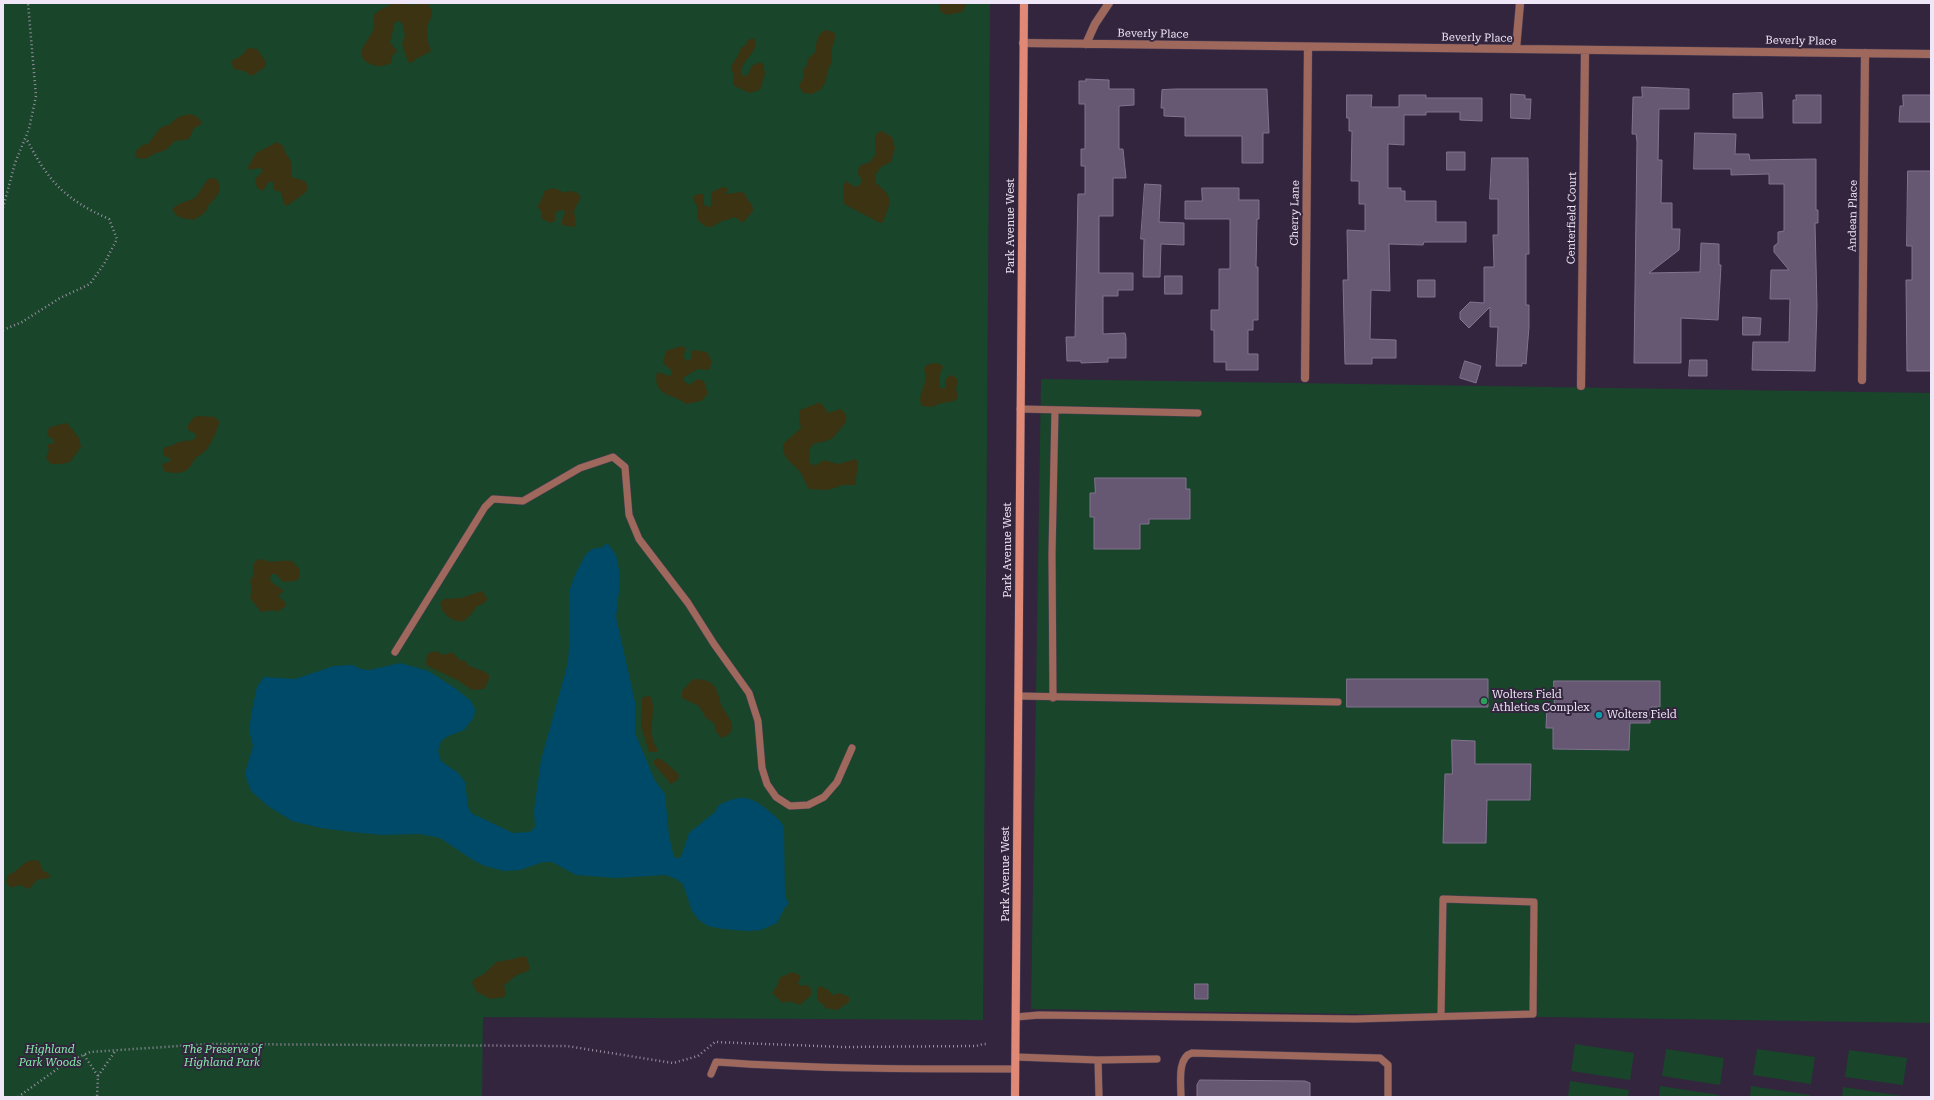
<!DOCTYPE html>
<style>
body{margin:0}
#map{position:relative;width:1934px;height:1100px;overflow:hidden;background:#33253d;font-family:"Roboto Serif",serif}
canvas{display:block}
.frame{position:absolute;inset:0;border:4px solid #efe7f7;pointer-events:none}
</style>
<div id="map">
<canvas width="1934" height="1100"></canvas>
<div class="frame"></div>
</div>
<script>
const context = document.querySelector('canvas').getContext('2d');
context.lineJoin = 'round';
function paint(path, color) { context.fillStyle = color; context.fill(path, 'evenodd'); }
function trace(path, color, width, dash) { context.strokeStyle = color; context.lineWidth = width; context.lineCap = dash ? 'butt' : 'round'; context.setLineDash(dash || []); context.stroke(path); }
function write(font, color, halo, rows, align = 'center') {
  context.font = font + ' "Roboto Serif",serif'; context.lineWidth = 4; context.setLineDash([]); context.textBaseline = 'middle'; context.strokeStyle = halo; context.fillStyle = color; for (const [text, x, y, turn = 0] of rows) {
    context.save(); context.translate(x, y); context.rotate((+turn || 0) * Math.PI / 180); context.textAlign = isNaN(turn) ? turn : align; if (halo) context.strokeText(text, 0, 0); context.fillText(text, 0, 0); context.restore();
  }
}
const green = new Path2D(`
 M 3,3 L 990,3 L 983,1020 L 483,1017 L 482,1097 L 3,1097 Z
 M 1041,379 L 1931,393 L 1931,1023 L 1031,1009 Z
 M 1575,1044 L 1634,1053 L 1630,1080 L 1571,1071 Z
 M 1666,1049 L 1724,1058 L 1720,1085 L 1662,1076 Z
 M 1757,1049 L 1815,1057 L 1811,1084 L 1753,1075 Z
 M 1849,1050 L 1907,1058 L 1903,1085 L 1845,1077 Z
 M 1570,1081 L 1629,1090 L 1628,1097 L 1568,1097 Z
 M 1660,1086 L 1719,1095 L 1718,1097 L 1659,1097 Z
 M 1751,1086 L 1810,1095 L 1809,1097 L 1750,1097 Z
 M 1843,1087 L 1902,1096 L 1902,1097 L 1842,1097 Z`);
const sand = new Path2D(`
 M 393,3 L 416,5 L 419,3 L 427,3 C 438,16 427,19 427,31 C 427,39 428,43 431,50 L 430,52 L 417,58 L 411,63 L 408,62 L 402,44 L 405,35 L 402,23 L 399,21 L 395,22 L 390,42 L 397,51 L 392,56 L 391,63 C 383,67 378,67 370,64 C 350,55 371,40 374,27 C 375,23 373,19 374,15 C 379,9 387,7 393,3 Z
 M 939,3 L 965,3 L 966,6 L 962,12 L 947,15 L 940,11 Z
 M 825,30 L 833,32 L 836,35 L 832,48 L 832,63 L 829,67 L 825,83 L 820,90 L 812,94 L 803,93 L 799,86 L 804,76 L 803,70 L 807,65 L 807,60 L 816,51 C 815,44 818,33 825,30 Z
 M 753,38 L 755,40 C 759,54 737,62 742,75 L 747,76 L 752,66 L 760,62 L 763,64 L 765,73 L 760,90 L 749,93 L 733,85 L 734,76 L 731,68 C 734,59 739,57 741,47 L 745,46 L 748,40 Z
 M 248,48 L 257,49 L 266,62 L 265,67 L 252,76 L 244,71 L 234,69 L 231,61 L 241,56 Z
 M 189,114 L 196,116 L 202,122 L 202,124 L 194,128 L 189,139 L 175,141 L 166,150 L 156,153 L 145,159 L 137,158 L 135,152 L 141,146 L 149,143 L 160,128 L 170,124 L 178,117 Z
 M 882,131 L 892,137 L 895,148 L 891,162 L 881,167 L 875,175 L 876,183 C 890,195 893,198 885,216 C 883,220 885,222 880,223 L 844,204 L 843,187 L 846,181 L 855,187 L 860,185 L 862,180 L 858,174 L 859,166 L 870,162 L 876,154 L 875,136 L 878,132 Z
 M 277,142 L 283,146 L 285,152 L 292,163 L 292,177 L 305,181 L 308,187 L 306,192 L 287,206 L 284,204 L 281,192 L 274,190 L 273,182 L 269,182 L 263,191 L 257,188 L 255,179 L 263,171 L 260,168 L 249,170 L 248,167 L 256,153 Z
 M 215,178 C 226,189 216,197 209,205 C 207,207 207,209 206,211 C 203,215 197,218 193,220 C 183,218 177,219 172,209 L 179,204 L 195,198 L 208,179 Z
 M 722,187 L 728,188 L 726,193 L 727,194 L 741,192 L 745,194 L 749,202 L 752,204 L 753,211 L 743,223 L 735,217 C 731,219 726,220 722,221 C 709,228 709,231 697,219 L 698,208 L 693,199 L 694,196 L 698,194 L 703,194 L 704,205 L 709,207 L 711,206 L 712,192 Z
 M 554,188 L 565,193 L 567,191 L 576,192 L 581,197 L 574,211 L 576,226 L 574,227 L 562,225 L 562,220 L 565,213 L 564,210 L 557,211 L 555,214 L 555,221 L 550,223 L 541,218 L 542,212 L 538,208 C 539,201 543,199 544,191 Z
 M 681,346 L 686,348 L 683,357 L 687,361 L 692,358 L 691,353 L 693,350 L 707,352 L 712,362 L 709,370 L 698,369 L 684,377 L 684,381 L 689,385 L 698,379 L 704,381 L 708,394 L 701,401 L 686,404 C 673,393 652,397 657,372 L 670,376 L 672,374 L 671,370 L 663,363 L 666,351 Z
 M 934,363 L 940,364 L 943,367 L 939,377 L 940,388 L 945,388 C 946,382 944,377 952,375 L 958,379 L 956,389 L 958,398 C 953,404 943,400 933,407 L 922,406 C 917,397 924,390 925,381 C 926,377 925,373 924,368 L 927,365 Z
 M 818,403 L 821,403 L 828,413 L 841,409 C 855,421 839,428 833,438 C 816,447 809,436 809,462 L 815,466 L 824,460 L 838,464 L 856,459 L 858,464 L 855,485 L 843,485 L 828,490 L 809,489 C 805,484 804,477 800,472 C 793,463 781,458 783,444 L 801,428 L 799,418 L 800,410 Z
 M 199,416 L 215,417 L 219,421 C 220,425 210,446 207,449 C 204,453 199,455 195,459 C 192,463 190,469 185,471 C 180,474 169,473 164,471 L 162,464 L 169,462 L 171,459 L 164,455 L 163,448 C 169,446 174,445 179,442 C 185,440 191,442 196,438 L 196,434 L 188,430 L 188,425 L 194,417 Z
 M 67,423 L 79,438 L 81,447 L 70,462 L 62,464 L 51,464 L 46,458 L 49,450 L 47,445 L 54,443 L 54,440 L 48,436 L 47,432 L 50,427 Z
 M 261,559 C 272,564 281,560 292,561 L 300,570 L 299,578 L 295,581 L 283,582 L 276,574 L 272,574 L 270,578 L 271,582 L 283,590 L 282,593 L 278,596 L 286,603 L 285,607 L 276,612 L 273,610 L 261,612 L 250,598 L 252,588 L 250,581 L 253,576 L 254,563 L 257,560 Z
 M 482,591 L 487,598 L 486,602 L 476,607 C 474,612 468,617 464,621 C 452,623 442,614 440,603 L 444,599 L 461,598 Z
 M 435,651 L 444,655 L 452,652 L 460,660 L 465,661 L 469,666 L 483,671 L 489,675 C 489,681 487,684 484,689 L 472,690 L 459,681 L 426,665 L 427,654 Z
 M 696,679 C 702,680 709,680 713,685 C 718,690 719,698 721,705 C 726,715 743,730 722,738 L 716,732 L 714,723 L 706,718 L 699,706 L 682,698 L 682,691 L 692,680 Z
 M 648,696 L 651,697 C 657,713 646,733 657,748 L 657,752 L 649,752 L 641,726 L 642,700 L 643,697 Z
 M 658,758 C 665,761 673,769 679,775 L 678,780 L 671,784 L 654,764 L 654,760 Z
 M 31,860 L 39,861 L 43,871 L 48,873 L 50,878 L 37,880 L 29,889 L 20,885 C 13,887 11,890 6,882 L 8,875 C 18,872 21,863 31,860 Z
 M 524,956 L 527,958 L 530,969 C 525,973 519,973 514,977 C 510,980 509,982 504,985 L 506,995 L 504,997 L 491,999 L 477,992 L 472,983 L 474,979 L 484,974 L 496,962 L 513,959 Z
 M 793,972 L 801,976 L 798,983 L 800,986 L 808,985 L 812,991 L 811,995 L 800,1005 L 789,1001 L 783,1003 L 772,993 L 778,985 L 779,978 Z
 M 820,986 L 827,989 L 833,995 L 840,993 L 849,997 L 849,1002 L 837,1010 L 825,1008 L 824,1005 L 818,1001 L 817,989 Z`);
const water = new Path2D(`
 M 605,544 L 608,544 L 616,555 L 619,570 L 620,582 L 616,617 L 635,702 L 635,733 L 655,781 L 665,794 L 669,836 L 674,857 L 678,858 L 681,857 L 689,833 L 715,812 L 719,805 C 742,794 751,796 770,812 C 776,817 781,820 784,828 L 785,896 L 789,904 L 785,907 L 777,923 L 761,930 L 748,931 L 723,929 L 708,926 L 699,920 L 692,911 L 683,884 L 676,879 L 666,875 L 616,878 L 576,875 L 552,862 L 543,862 L 520,870 L 504,871 L 485,866 L 473,860 L 440,838 L 420,834 L 382,835 L 352,832 L 321,828 L 292,821 L 268,806 L 251,791 L 245,774 L 253,746 L 249,730 L 252,710 L 257,687 L 264,677 L 295,679 L 334,666 L 353,665 L 360,669 L 370,670 L 400,663 L 428,671 L 455,688 L 471,701 L 475,709 L 474,717 L 464,730 L 448,736 L 441,741 L 438,751 L 441,761 L 458,773 L 465,782 L 468,806 L 471,813 L 513,833 L 530,832 L 535,827 L 534,810 L 541,760 L 568,663 L 569,646 L 569,592 L 575,575 L 586,554 L 592,549 L 604,547 Z`);
const building = new Path2D(`
 M 1086,79 L 1109,80 L 1109,89 L 1134,89 L 1134,105 L 1119,106 L 1119,149 L 1123,149 L 1126,178 L 1113,178 L 1113,216 L 1099,216 L 1099,273 L 1133,273 L 1133,290 L 1118,290 L 1118,296 L 1103,296 L 1103,334 L 1125,333 L 1126,338 L 1126,358 L 1108,358 L 1108,362 L 1081,363 L 1081,361 L 1067,361 L 1066,337 L 1075,337 L 1078,194 L 1085,194 L 1085,166 L 1081,166 L 1081,149 L 1085,149 L 1085,104 L 1079,104 L 1079,81 L 1086,81 Z
 M 1642,87 L 1689,89 L 1689,109 L 1659,109 L 1658,160 L 1662,160 L 1661,203 L 1672,203 L 1672,229 L 1680,229 L 1679,250 L 1649,273 L 1700,272 L 1701,243 L 1719,244 L 1719,265 L 1721,265 L 1718,320 L 1681,318 L 1681,363 L 1634,363 L 1637,142 L 1636,134 L 1632,134 L 1633,97 L 1642,97 Z
 M 1176,89 L 1267,89 L 1269,133 L 1263,133 L 1263,163 L 1242,163 L 1242,136 L 1185,136 L 1185,117 L 1164,116 L 1164,108 L 1161,108 L 1162,90 Z
 M 1762,93 L 1763,118 L 1733,118 L 1733,94 Z
 M 1511,94 L 1525,95 L 1525,99 L 1531,99 L 1530,119 L 1511,118 Z
 M 1347,95 L 1372,95 L 1371,107 L 1399,107 L 1399,95 L 1426,95 L 1426,98 L 1482,98 L 1482,121 L 1460,120 L 1460,112 L 1426,112 L 1426,115 L 1404,115 L 1404,145 L 1388,144 L 1388,188 L 1401,188 L 1401,191 L 1405,191 L 1405,201 L 1436,201 L 1436,222 L 1466,222 L 1466,242 L 1424,242 L 1423,245 L 1389,244 L 1390,291 L 1371,290 L 1370,339 L 1396,340 L 1396,358 L 1372,358 L 1372,364 L 1345,364 L 1343,280 L 1348,280 L 1347,230 L 1365,231 L 1365,204 L 1359,204 L 1359,181 L 1351,181 L 1352,131 L 1349,131 L 1349,118 L 1347,118 Z
 M 1796,95 L 1821,95 L 1821,123 L 1793,123 L 1793,100 L 1796,100 Z
 M 1903,95 L 1931,95 L 1931,122 L 1899,122 L 1900,106 L 1903,106 Z
 M 1695,133 L 1736,134 L 1735,154 L 1749,154 L 1750,160 L 1816,159 L 1816,210 L 1818,210 L 1818,223 L 1815,223 L 1817,306 L 1815,371 L 1752,370 L 1753,342 L 1789,342 L 1790,299 L 1770,299 L 1771,270 L 1789,270 L 1774,252 L 1774,246 L 1778,243 L 1778,232 L 1784,231 L 1784,184 L 1769,184 L 1769,174 L 1731,175 L 1731,169 L 1694,169 Z
 M 1447,152 L 1465,152 L 1465,170 L 1447,170 Z
 M 1492,158 L 1528,158 L 1529,254 L 1526,254 L 1526,305 L 1529,305 L 1529,327 L 1526,364 L 1522,363 L 1522,366 L 1496,366 L 1498,327 L 1490,327 L 1490,307 L 1469,328 L 1460,319 L 1460,312 L 1470,302 L 1484,303 L 1484,267 L 1494,267 L 1493,235 L 1498,235 L 1498,199 L 1490,199 Z
 M 1908,171 L 1931,171 L 1931,371 L 1907,371 L 1906,280 L 1912,280 L 1912,246 L 1907,246 Z
 M 1145,184 L 1161,185 L 1159,222 L 1184,223 L 1184,245 L 1161,244 L 1160,277 L 1143,277 L 1144,239 L 1141,239 Z
 M 1202,188 L 1239,188 L 1239,200 L 1259,200 L 1259,219 L 1257,219 L 1256,267 L 1258,267 L 1258,320 L 1253,320 L 1253,330 L 1248,330 L 1248,354 L 1258,354 L 1258,370 L 1226,370 L 1226,362 L 1214,362 L 1214,330 L 1211,330 L 1211,310 L 1219,310 L 1219,269 L 1230,269 L 1230,219 L 1185,219 L 1185,201 L 1202,201 Z
 M 1165,276 L 1182,276 L 1182,294 L 1165,294 Z
 M 1418,280 L 1435,280 L 1435,297 L 1418,297 Z
 M 1743,317 L 1761,318 L 1760,335 L 1743,335 Z
 M 1690,360 L 1707,360 L 1707,376 L 1689,376 Z
 M 1465,361 L 1481,366 L 1476,383 L 1460,378 Z
 M 1095,478 L 1186,478 L 1186,489 L 1190,489 L 1190,519 L 1149,519 L 1149,524 L 1140,524 L 1140,549 L 1094,549 L 1094,517 L 1090,517 L 1090,493 L 1095,493 Z
 M 1347,679 L 1488,679 L 1488,707 L 1347,707 Z
 M 1554,681 L 1660,681 L 1660,707 L 1651,707 L 1650,723 L 1630,723 L 1629,750 L 1553,749 L 1553,728 L 1546,728 L 1547,706 L 1554,706 Z
 M 1452,740 L 1475,741 L 1475,764 L 1531,764 L 1530,800 L 1487,800 L 1486,843 L 1443,843 L 1445,774 L 1452,774 Z
 M 1195,984 L 1208,984 L 1208,999 L 1195,999 Z
 M 1200,1080 L 1305,1081 L 1310,1083 L 1310,1097 L 1197,1097 L 1197,1085 Z`);
const path = new Path2D(`
 M 3,208 L 15,163 L 29,129 L 36,96 L 28,3
 M 3,330 L 22,322 L 60,298 L 90,284 L 104,264 L 117,239 L 109,219 C 64,199 48,181 26,138
 M 84,1055 L 98,1076 L 97,1097
 M 98,1076 L 116,1050
 M 18,1097 L 67,1062 L 90,1052 L 208,1044 L 567,1046 L 673,1063 L 698,1056 L 715,1042 L 844,1047 L 976,1046 L 983,1044 L 988,1044`);
const lane = new Path2D(`
 M 1020,409 L 1198,413
 M 395,652 L 485,507 L 493,499 L 523,501 L 580,468 L 613,457 L 625,467 L 629,515 L 639,539 L 688,603 L 714,644 L 749,693 L 758,721 L 762,768 L 767,784 L 776,797 L 790,806 L 808,805 L 824,797 L 837,782 L 852,748
 M 1018,696 L 1338,702
 M 1053,698 L 1052,554 L 1055,410
 M 1016,1017 L 1039,1015 L 1355,1019 L 1533,1014 L 1534,902 L 1443,899 L 1441,1015
 M 1016,1057 L 1098,1060 L 1157,1059
 M 1098,1060 L 1099,1097
 M 711,1074 L 716,1062 C 816,1069 915,1069 1015,1069
 M 1181,1097 C 1181,1084 1177,1057 1192,1053 L 1380,1058 L 1388,1065 L 1388,1097`);
const street = new Path2D(`
 M 1023,43 L 1931,54
 M 1086,44 L 1095,24 L 1109,3
 M 1516,49 L 1520,3
 M 1305,378 L 1308,47
 M 1862,380 L 1865,53
 M 1581,386 L 1585,50`);
const secondary = new Path2D(`
 M 1015,1097 L 1024,3`);
const markers = [
 [1484,701,4,"#2e9e5b"],
 [1599,715,4,"#0f9aa8"]
];
const streetNames = [
 ["Beverly Place",1153,34,1],
 ["Beverly Place",1477,38,1],
 ["Beverly Place",1801,41,1],
 ["Cherry Lane",1295,213,-89],
 ["Andean Place",1853,216,-89],
 ["Centerfield Court",1572,218,-89],
 ["Park Avenue West",1011,226,-90],
 ["Park Avenue West",1008,550,-90],
 ["Park Avenue West",1006,874,-90]
];
const poiNames = [
 ["Wolters Field",1492,695],
 ["Athletics Complex",1492,708],
 ["Wolters Field",1607,715]
];
const parkNames = [
 ["Highland",50,1050],
 ["Park Woods",50,1063],
 ["The Preserve of",222,1050],
 ["Highland Park",222,1063]
];
paint(green, '#19452b');
paint(sand, '#3b3312');
paint(water, '#004a69');
paint(building, '#665773');
trace(building, '#827390', 1);
trace(lane, '#4d4057', 8);
trace(street, '#4d4057', 9);
trace(secondary, '#4d4057', 9);
trace(path, '#998fa2', 2.5, [1, 3]);
trace(lane, '#9f685c', 7);
trace(street, '#9f685c', 8);
trace(secondary, '#e08977', 8);
for (const [x, y, r, color] of markers) { const dot = new Path2D(); dot.arc(x, y, r, 0, 2 * Math.PI); context.fillStyle = color; context.fill(dot); trace(dot, '#33253d', 1.5); }
write('11px', '#efe7f7', '#33253d', streetNames);
write('11px', '#efe7f7', '#33253d', poiNames, 'left');
write('italic 11px', '#86ecab', '#33253d', parkNames);
</script>
